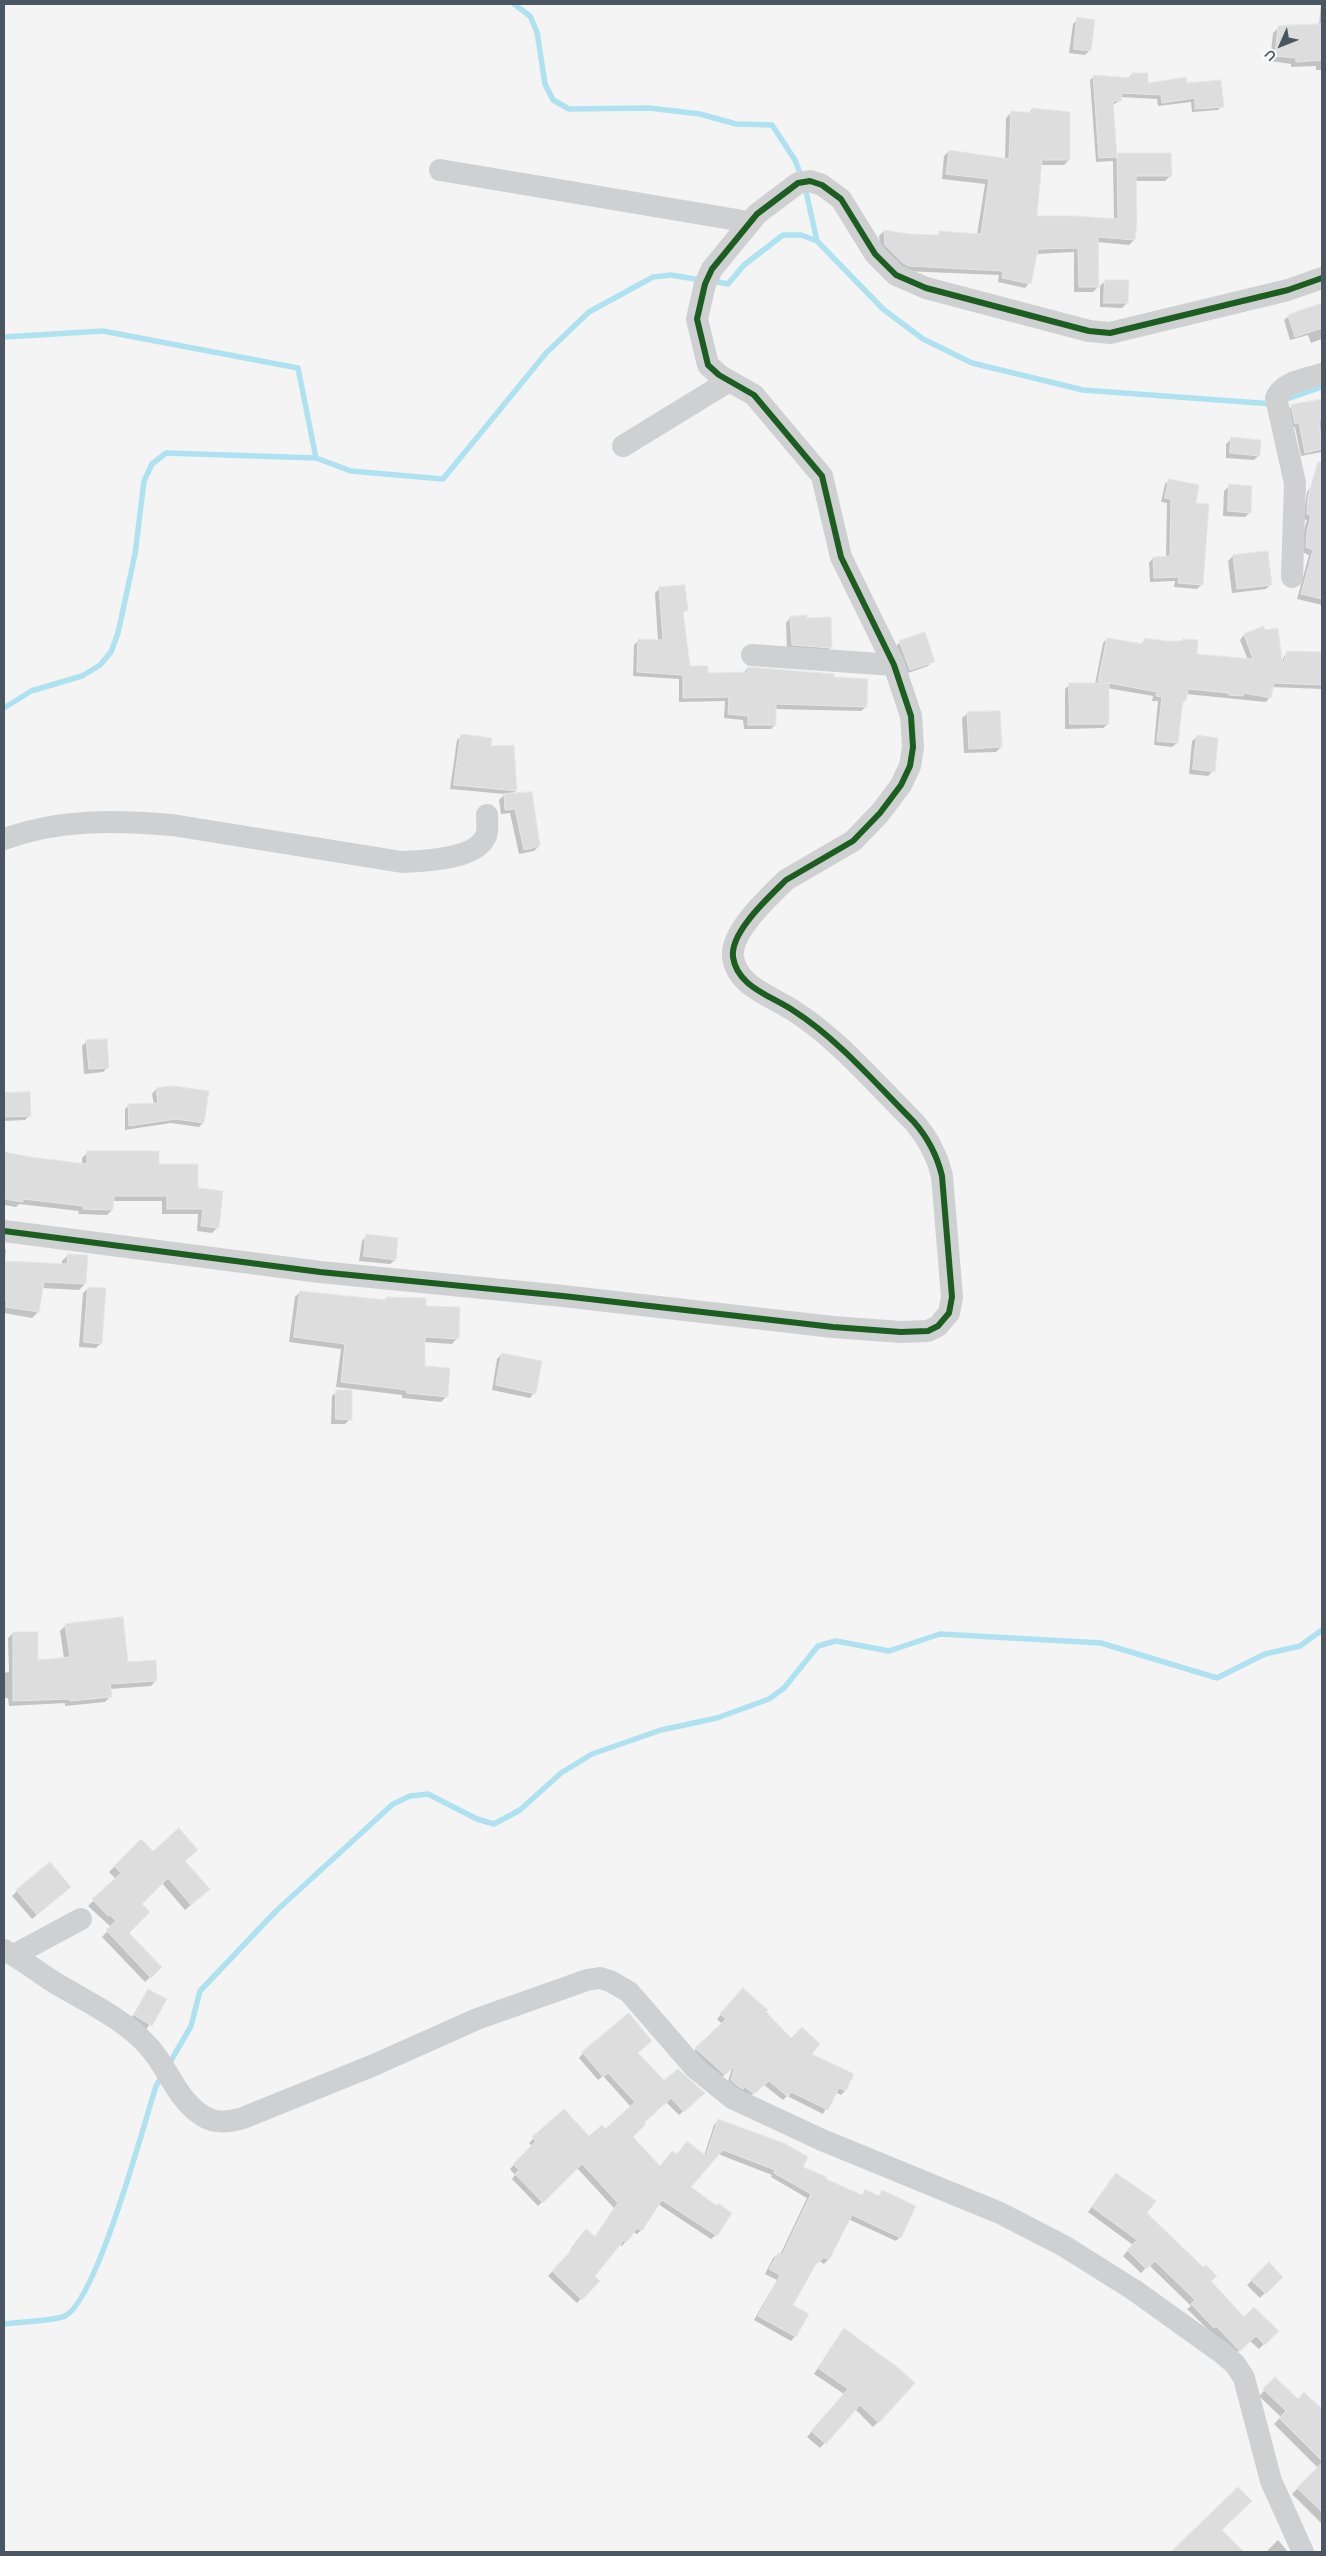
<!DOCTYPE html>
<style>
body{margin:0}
#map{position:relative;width:1326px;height:2556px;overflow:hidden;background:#f4f4f4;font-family:Quicksand,sans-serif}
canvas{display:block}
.frame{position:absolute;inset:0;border:5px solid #4a5661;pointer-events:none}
.north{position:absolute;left:1256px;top:20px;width:50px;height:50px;-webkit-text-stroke:4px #fff;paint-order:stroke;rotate:226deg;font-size:14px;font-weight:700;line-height:20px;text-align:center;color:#4a5661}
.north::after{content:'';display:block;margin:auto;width:18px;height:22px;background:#4a5661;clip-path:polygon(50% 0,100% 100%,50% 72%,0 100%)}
</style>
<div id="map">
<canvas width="1326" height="2556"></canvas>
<div class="frame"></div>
<div class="north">U</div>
</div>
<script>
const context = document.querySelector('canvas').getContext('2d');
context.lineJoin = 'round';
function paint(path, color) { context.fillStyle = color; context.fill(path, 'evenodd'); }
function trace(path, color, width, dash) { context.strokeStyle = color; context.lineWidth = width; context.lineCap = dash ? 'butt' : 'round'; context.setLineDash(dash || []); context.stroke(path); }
const shadow = new Path2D(`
 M 1321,4 L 1322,4 L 1322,70 L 1316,70 L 1316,66 L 1291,67 L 1291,64 L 1270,61 L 1273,33 L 1279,27 L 1319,25 Z
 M 1078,19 L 1090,50 L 1085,55 L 1069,53 L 1073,24 Z
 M 1132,74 L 1146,84 L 1186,84 L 1222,106 L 1218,110 L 1192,112 L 1191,102 L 1158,106 L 1157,99 L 1120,97 L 1120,101 L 1112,105 L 1116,156 L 1118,154 L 1170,176 L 1165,181 L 1135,181 L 1134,240 L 1129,245 L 1097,242 L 1098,287 L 1093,292 L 1074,292 L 1074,252 L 1036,254 L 1029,283 L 1025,288 L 998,282 L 999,275 L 904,271 L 881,251 L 879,236 L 884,231 L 910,236 L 936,236 L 940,233 L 977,235 L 985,184 L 942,179 L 944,156 L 949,151 L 1005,159 L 1006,118 L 1011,113 L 1028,114 L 1033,109 L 1069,160 L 1064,165 L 1040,165 L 1036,218 L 1114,220 L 1113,161 L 1096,162 L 1090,80 L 1094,76 L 1128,78 Z
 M 1105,281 L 1127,303 L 1122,308 L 1100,307 L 1100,286 Z
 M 1322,304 L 1322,339 L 1311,343 L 1308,335 L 1290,340 L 1284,320 L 1289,316 Z
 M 1320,400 L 1322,412 L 1322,452 L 1301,456 L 1295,427 L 1291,428 L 1287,411 L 1292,406 Z
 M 1231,439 L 1259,455 L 1254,460 L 1226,458 L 1226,444 Z
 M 1170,480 L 1194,505 L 1202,584 L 1197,589 L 1174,587 L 1175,581 L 1150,582 L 1149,563 L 1153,558 L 1166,557 L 1167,503 L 1161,502 L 1165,484 Z
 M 1229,486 L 1250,512 L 1245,517 L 1223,516 L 1224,491 Z
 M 1311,487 L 1322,491 L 1322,605 L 1297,599 L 1309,555 L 1302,552 L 1302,536 L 1307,520 L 1303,519 L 1307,492 Z
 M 1233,556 L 1271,584 L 1266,589 L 1232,593 L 1228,561 Z
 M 659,589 L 686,610 L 682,614 L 689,667 L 707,675 L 743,673 L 748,668 L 833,679 L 866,707 L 861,711 L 775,709 L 775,725 L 771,729 L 744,729 L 743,720 L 724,718 L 725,701 L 679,702 L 679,679 L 633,676 L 634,645 L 638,641 L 658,641 L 655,593 Z
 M 790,618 L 831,647 L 826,652 L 787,649 L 786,623 Z
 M 1263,628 L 1281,662 L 1287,652 L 1322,653 L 1322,689 L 1272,687 L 1270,697 L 1266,702 L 1186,694 L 1185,700 L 1181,704 L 1177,743 L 1172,747 L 1154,745 L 1158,701 L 1152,701 L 1153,696 L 1107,688 L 1108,724 L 1103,728 L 1065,729 L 1065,689 L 1070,684 L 1095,684 L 1103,643 L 1107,639 L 1140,645 L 1145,640 L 1196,655 L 1248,660 L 1240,640 L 1244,635 Z
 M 900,642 L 933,661 L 928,666 L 905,674 L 895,647 Z
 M 999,712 L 1001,747 L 996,752 L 964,753 L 962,718 L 967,714 Z
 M 462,736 L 516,791 L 512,794 L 539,846 L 534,851 L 519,854 L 510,813 L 501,814 L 499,800 L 505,794 L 450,789 L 457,740 Z
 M 1197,737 L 1213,771 L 1208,776 L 1189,774 L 1192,741 Z
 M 87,1041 L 108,1067 L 103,1072 L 84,1074 L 82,1046 Z
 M 174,1087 L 203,1123 L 199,1127 L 171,1123 L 125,1130 L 125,1109 L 129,1105 L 154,1105 L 152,1094 L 156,1089 Z
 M 29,1093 L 30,1115 L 25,1120 L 4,1121 L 4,1095 Z
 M 88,1152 L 158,1165 L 197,1190 L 218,1227 L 212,1233 L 197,1231 L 198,1214 L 162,1214 L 162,1201 L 112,1201 L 112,1210 L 107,1215 L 78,1214 L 79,1211 L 19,1204 L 16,1207 L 4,1205 L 4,1154 L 82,1165 L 82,1158 Z
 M 367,1236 L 395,1260 L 390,1264 L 359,1261 L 362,1241 Z
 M 4,1249 L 6,1249 L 5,1262 L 62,1265 L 62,1261 L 68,1255 L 85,1284 L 79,1290 L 42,1288 L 38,1312 L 32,1318 L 4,1313 Z
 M 88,1288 L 101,1343 L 96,1348 L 79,1347 L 83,1293 Z
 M 300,1292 L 383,1301 L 386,1298 L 425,1307 L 457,1338 L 452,1344 L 424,1342 L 423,1367 L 447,1396 L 441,1402 L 402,1398 L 402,1395 L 336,1387 L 341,1349 L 289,1342 L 295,1297 Z
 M 502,1354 L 534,1393 L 530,1398 L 492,1390 L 497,1359 Z
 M 337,1391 L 350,1419 L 345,1424 L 331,1424 L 332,1396 Z
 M 65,1626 L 127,1664 L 156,1680 L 151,1686 L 110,1689 L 110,1697 L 105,1702 L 65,1706 L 65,1703 L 9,1706 L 8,1698 L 4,1698 L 4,1673 L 9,1672 L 8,1638 L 13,1633 L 37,1661 L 64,1658 L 60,1631 Z
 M 141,1841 L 152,1852 L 184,1861 L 203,1895 L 185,1910 L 162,1883 L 140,1904 L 127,1933 L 160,1967 L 145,1982 L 102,1937 L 111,1927 L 88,1906 L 116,1879 L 109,1872 Z
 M 17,1891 L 64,1892 L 32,1919 L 12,1896 Z
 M 149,1990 L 165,2000 L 146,2030 L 130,2020 Z
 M 739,1994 L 765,2012 L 845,2091 L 841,2095 L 835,2092 L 823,2114 L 787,2096 L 783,2100 L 763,2084 L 749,2098 L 727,2085 L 732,2068 L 720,2079 L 692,2053 L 722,2024 L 717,2019 Z
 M 583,2053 L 637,2053 L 664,2082 L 699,2097 L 679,2115 L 666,2102 L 642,2123 L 631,2137 L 659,2167 L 676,2155 L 704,2156 L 714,2125 L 718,2121 L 824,2180 L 861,2196 L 865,2191 L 877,2197 L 882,2192 L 900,2237 L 896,2241 L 848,2219 L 828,2260 L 824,2264 L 819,2261 L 814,2267 L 792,2306 L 795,2336 L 791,2341 L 754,2320 L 777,2280 L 765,2274 L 773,2258 L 778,2254 L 780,2255 L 807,2198 L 771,2177 L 772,2175 L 718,2154 L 690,2187 L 716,2235 L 711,2239 L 658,2204 L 641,2230 L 637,2234 L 633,2232 L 622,2246 L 619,2244 L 594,2276 L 598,2281 L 577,2303 L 548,2276 L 572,2251 L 570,2250 L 582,2235 L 595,2237 L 614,2208 L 577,2168 L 538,2206 L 512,2179 L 515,2175 L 510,2169 L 532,2146 L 529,2143 L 564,2110 L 589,2138 L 605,2131 L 631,2107 L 603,2076 L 598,2080 L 579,2058 Z
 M 1116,2174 L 1145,2213 L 1244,2318 L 1277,2331 L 1259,2349 L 1250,2341 L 1234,2355 L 1187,2309 L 1191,2306 L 1149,2265 L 1141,2273 L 1123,2256 L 1133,2245 L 1088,2212 Z
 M 1269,2264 L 1281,2277 L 1260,2298 L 1247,2285 Z
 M 844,2330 L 878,2422 L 873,2427 L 855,2409 L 820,2448 L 807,2437 L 844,2394 L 814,2374 Z
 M 1275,2379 L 1298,2400 L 1304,2394 L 1322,2411 L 1322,2524 L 1292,2494 L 1318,2468 L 1274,2424 L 1281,2417 L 1259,2396 Z
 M 1238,2489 L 1221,2530 L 1243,2552 L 1173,2552 Z
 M 1278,2540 L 1288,2552 L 1266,2552 Z`);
const stream = new Path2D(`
 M 514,4 L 530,16 L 537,32 L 545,84 L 553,100 L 569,109 L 649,108 L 700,114 L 736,124 L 772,125 L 795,160 L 801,176
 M 805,187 L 817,241
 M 713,281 L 728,284 L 744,265 L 783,235 L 801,235 L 817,241 L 883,309 L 923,339 L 972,363 L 1083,390 L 1273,404
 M 4,337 L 103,331 L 298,368 L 316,458
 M 1284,400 L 1322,387
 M 4,708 L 31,691 L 82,676 L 100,665 L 111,652 L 118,633 L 135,554 L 144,481 L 152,464 L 166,453 L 316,458 L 351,471 L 443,479 L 547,352 L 589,312 L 653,277 L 671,275 L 701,280
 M 169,2064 L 191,2026 L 200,1991 L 276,1911 L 393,1804 L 410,1796 L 428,1794 L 477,1819 L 494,1824 L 520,1810 L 561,1773 L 592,1754 L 661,1730 L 717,1718 L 769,1699 L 784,1688 L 818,1646 L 836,1641 L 889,1651 L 940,1634 L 1101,1643 L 1217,1678 L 1265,1654 L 1300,1646 L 1322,1630
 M 4,2324 C 17,2322 54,2321 65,2316 C 97,2300 143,2127 156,2086 L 162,2076`);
const building = new Path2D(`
 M 1077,17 L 1095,20 L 1091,51 L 1074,49 Z
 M 1322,24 L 1322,60 L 1296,62 L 1296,58 L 1275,56 L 1278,26 Z
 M 1132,73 L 1148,73 L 1148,83 L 1186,77 L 1187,83 L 1221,80 L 1224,107 L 1195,109 L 1195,98 L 1162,103 L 1161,95 L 1122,93 L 1121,101 L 1113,101 L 1117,157 L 1099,158 L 1093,75 L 1131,78 Z
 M 1032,108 L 1070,112 L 1070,160 L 1042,160 L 1037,216 L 1076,216 L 1118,219 L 1117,153 L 1171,153 L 1172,176 L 1136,176 L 1137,221 L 1135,240 L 1098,237 L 1099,287 L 1079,287 L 1078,248 L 1038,249 L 1031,284 L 1002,278 L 1003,271 L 909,266 L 903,263 L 885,245 L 884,230 L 910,234 L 939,235 L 939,231 L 981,234 L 989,179 L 946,174 L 949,150 L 1009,159 L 1011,111 L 1032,113 Z
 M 1105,280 L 1129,280 L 1128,303 L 1104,303 Z
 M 1322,303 L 1322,328 L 1295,337 L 1288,315 Z
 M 1322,399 L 1322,419 L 1319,420 L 1322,449 L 1305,453 L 1299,423 L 1295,424 L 1291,405 Z
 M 1231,437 L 1261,440 L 1260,456 L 1230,453 Z
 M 1318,462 L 1322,462 L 1322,599 L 1301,594 L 1313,550 L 1306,547 L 1307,531 L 1311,516 L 1307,514 L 1308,497 Z
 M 1169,479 L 1199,485 L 1196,503 L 1209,504 L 1203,585 L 1178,583 L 1179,577 L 1154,578 L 1153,557 L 1170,556 L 1171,499 L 1165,498 Z
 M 1229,484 L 1252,486 L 1251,513 L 1228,511 Z
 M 1268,551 L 1272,585 L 1237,589 L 1233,555 Z
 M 685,585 L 688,611 L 683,611 L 690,666 L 708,666 L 708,673 L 748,672 L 748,667 L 834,674 L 834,677 L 868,679 L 867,707 L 776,704 L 776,725 L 748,725 L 748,716 L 728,714 L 729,697 L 683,698 L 683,675 L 637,672 L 638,639 L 663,640 L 659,587 Z
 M 807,615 L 807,618 L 831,617 L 832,648 L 792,645 L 790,617 Z
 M 1264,626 L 1265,630 L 1278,628 L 1283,666 L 1287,651 L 1322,652 L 1322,685 L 1274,683 L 1271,698 L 1244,693 L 1243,696 L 1229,695 L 1229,693 L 1188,689 L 1186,701 L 1183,700 L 1178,743 L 1157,741 L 1162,697 L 1156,696 L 1157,692 L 1098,681 L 1107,638 L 1144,644 L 1144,638 L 1166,641 L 1182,641 L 1183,639 L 1198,640 L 1197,654 L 1253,659 L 1244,634 Z
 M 925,632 L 935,662 L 910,670 L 899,641 Z
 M 1069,683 L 1109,683 L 1109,724 L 1070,724 Z
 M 1000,711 L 1002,747 L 969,749 L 967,712 Z
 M 461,734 L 492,738 L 491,746 L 514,745 L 517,791 L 454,785 Z
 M 1197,735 L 1218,738 L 1215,772 L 1193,769 Z
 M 532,792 L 540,846 L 524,850 L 515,809 L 505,810 L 504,794 Z
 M 107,1039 L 109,1068 L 89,1069 L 86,1040 Z
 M 174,1086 L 209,1091 L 204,1123 L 176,1119 L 129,1126 L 128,1104 L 158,1103 L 156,1088 Z
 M 30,1092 L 31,1116 L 4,1117 L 4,1093 Z
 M 87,1151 L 159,1151 L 159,1164 L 198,1164 L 198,1188 L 223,1191 L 219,1228 L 201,1226 L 203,1209 L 167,1209 L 167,1196 L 114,1196 L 113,1210 L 83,1209 L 83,1206 L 23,1199 L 23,1202 L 4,1199 L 4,1152 L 30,1157 L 87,1164 Z
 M 366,1234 L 398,1238 L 396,1260 L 364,1256 Z
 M 68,1254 L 88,1255 L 86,1284 L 44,1282 L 39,1312 L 6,1307 L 7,1301 L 4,1301 L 4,1261 L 67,1264 Z
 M 88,1287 L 106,1288 L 102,1344 L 84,1342 Z
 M 300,1291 L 386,1300 L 386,1297 L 426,1298 L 426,1306 L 460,1307 L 459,1339 L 425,1337 L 425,1366 L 450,1368 L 448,1397 L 407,1393 L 407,1390 L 341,1382 L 345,1344 L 294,1337 Z
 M 502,1353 L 542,1361 L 536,1394 L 496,1385 Z
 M 336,1390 L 352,1390 L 352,1420 L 336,1419 Z
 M 123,1617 L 128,1662 L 156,1660 L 157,1681 L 110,1684 L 112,1697 L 70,1701 L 70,1699 L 13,1701 L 13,1632 L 38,1632 L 38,1660 L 70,1657 L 65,1624 Z
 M 179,1828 L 198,1850 L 185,1861 L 210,1889 L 191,1905 L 168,1878 L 142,1904 L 150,1912 L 129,1933 L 162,1967 L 151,1978 L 106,1930 L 116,1921 L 110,1915 L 108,1916 L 92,1899 L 121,1873 L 114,1866 L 141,1839 L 153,1851 Z
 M 50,1862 L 71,1887 L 37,1915 L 16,1890 Z
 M 743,1988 L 768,2010 L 766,2012 L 791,2038 L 802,2027 L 820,2044 L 812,2054 L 854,2074 L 846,2091 L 839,2088 L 828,2110 L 791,2092 L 788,2097 L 769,2081 L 754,2094 L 745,2087 L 743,2089 L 739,2087 L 731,2080 L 735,2066 L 725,2075 L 695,2048 L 726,2019 L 720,2014 Z
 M 148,1989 L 167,1999 L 152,2026 L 134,2015 Z
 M 629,2013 L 652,2041 L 638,2053 L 664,2080 L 678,2069 L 705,2093 L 684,2112 L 671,2098 L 644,2123 L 646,2124 L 633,2137 L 660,2166 L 672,2151 L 677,2154 L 687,2141 L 706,2156 L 718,2119 L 786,2144 L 808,2157 L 803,2167 L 827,2177 L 826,2179 L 862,2195 L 865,2189 L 879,2196 L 882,2190 L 916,2206 L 901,2238 L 852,2215 L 829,2260 L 823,2257 L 819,2263 L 817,2262 L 793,2305 L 809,2314 L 796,2337 L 758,2316 L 780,2275 L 769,2269 L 778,2253 L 782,2255 L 811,2194 L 774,2173 L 775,2170 L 723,2150 L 691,2187 L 717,2206 L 718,2203 L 732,2213 L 717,2236 L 662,2200 L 642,2231 L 637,2228 L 627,2242 L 624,2240 L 595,2276 L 600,2281 L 582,2300 L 552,2271 L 575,2246 L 573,2245 L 586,2229 L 596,2237 L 618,2203 L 582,2164 L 543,2203 L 515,2174 L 519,2170 L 513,2164 L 536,2141 L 532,2137 L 564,2109 L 589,2136 L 602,2125 L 605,2129 L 635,2102 L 608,2073 L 603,2077 L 582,2052 Z
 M 1116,2173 L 1156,2201 L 1147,2213 L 1203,2267 L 1206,2265 L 1217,2276 L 1211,2281 L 1244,2317 L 1254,2307 L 1279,2331 L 1265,2345 L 1256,2336 L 1240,2351 L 1216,2326 L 1214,2328 L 1191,2304 L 1195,2300 L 1155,2261 L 1146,2269 L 1127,2250 L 1137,2240 L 1092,2207 Z
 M 1269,2262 L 1283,2277 L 1266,2294 L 1251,2280 Z
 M 844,2328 L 897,2367 L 915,2383 L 879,2423 L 860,2405 L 826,2444 L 811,2431 L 848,2389 L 818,2368 Z
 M 1275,2377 L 1298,2399 L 1304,2392 L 1322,2409 L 1322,2461 L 1279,2418 L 1286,2411 L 1263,2389 Z
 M 1322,2463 L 1322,2512 L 1297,2488 Z
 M 1238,2487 L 1252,2501 L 1222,2530 L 1244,2552 L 1171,2552 Z`);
const minor = new Path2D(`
 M 440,170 L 749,222
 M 623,446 L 729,381
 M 1292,577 L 1295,483 L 1276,398 C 1283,381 1307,379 1322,374
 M 752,655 L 894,665
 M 4,839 C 59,819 115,820 172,825 L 402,862 C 423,861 473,860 485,838 C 489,831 487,822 487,815
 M 4,1231 L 320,1272 L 563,1296 L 833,1327 L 901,1332 L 928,1331 L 938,1326 L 949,1313 L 952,1297 L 942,1176 C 937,1155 928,1138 914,1122 C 877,1085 838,1039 794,1011 C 772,996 737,987 733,957 C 730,932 769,897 786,880 L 853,841 L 880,813 L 901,785 L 910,766 L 913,747 L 911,716 L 894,665 L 841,557 L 822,476 L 754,395 L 719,375 L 708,365 L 697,319 L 705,284 L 712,269 L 757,214 L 798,183 L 810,181 L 822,185 L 841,199 L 875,254 L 896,275 L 926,288 L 1089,331 L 1110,333 L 1288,290 L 1322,278
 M 4,1950 C 20,1958 34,1969 49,1979 C 82,2000 123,2017 149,2047 C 169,2069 176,2099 203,2116 C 215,2124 230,2122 243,2118 L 374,2065 L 477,2019 L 587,1980 L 600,1978 L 610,1981 L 629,1992 L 695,2068 L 732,2098 L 822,2140 L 1000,2213 L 1064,2246 L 1134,2290 L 1222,2353 L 1235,2364 L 1244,2378 L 1271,2481 L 1303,2552
 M 14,1955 L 81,1919`);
const cycleway = new Path2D(`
 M 4,1231 L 320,1272 L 563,1296 L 833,1327 L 901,1332 L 928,1331 L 938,1326 L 949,1313 L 952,1297 L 942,1176 C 937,1155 928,1138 914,1122 C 877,1085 838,1039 794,1011 C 772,996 737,987 733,957 C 730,932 769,897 786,880 L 853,841 L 880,813 L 901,785 L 910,766 L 913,747 L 911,716 L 894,665 L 841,557 L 822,476 L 754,395 L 719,375 L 708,365 L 697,319 L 705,284 L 712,269 L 757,214 L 798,183 L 810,181 L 822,185 L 841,199 L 875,254 L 896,275 L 926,288 L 1089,331 L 1110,333 L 1288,290 L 1322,278`);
paint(shadow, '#0003');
trace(stream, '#aee2f0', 5.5);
paint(building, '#ddddde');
trace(building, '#e5e6e7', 1);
trace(minor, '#ced0d2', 22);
trace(cycleway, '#1b5e20', 6);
</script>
